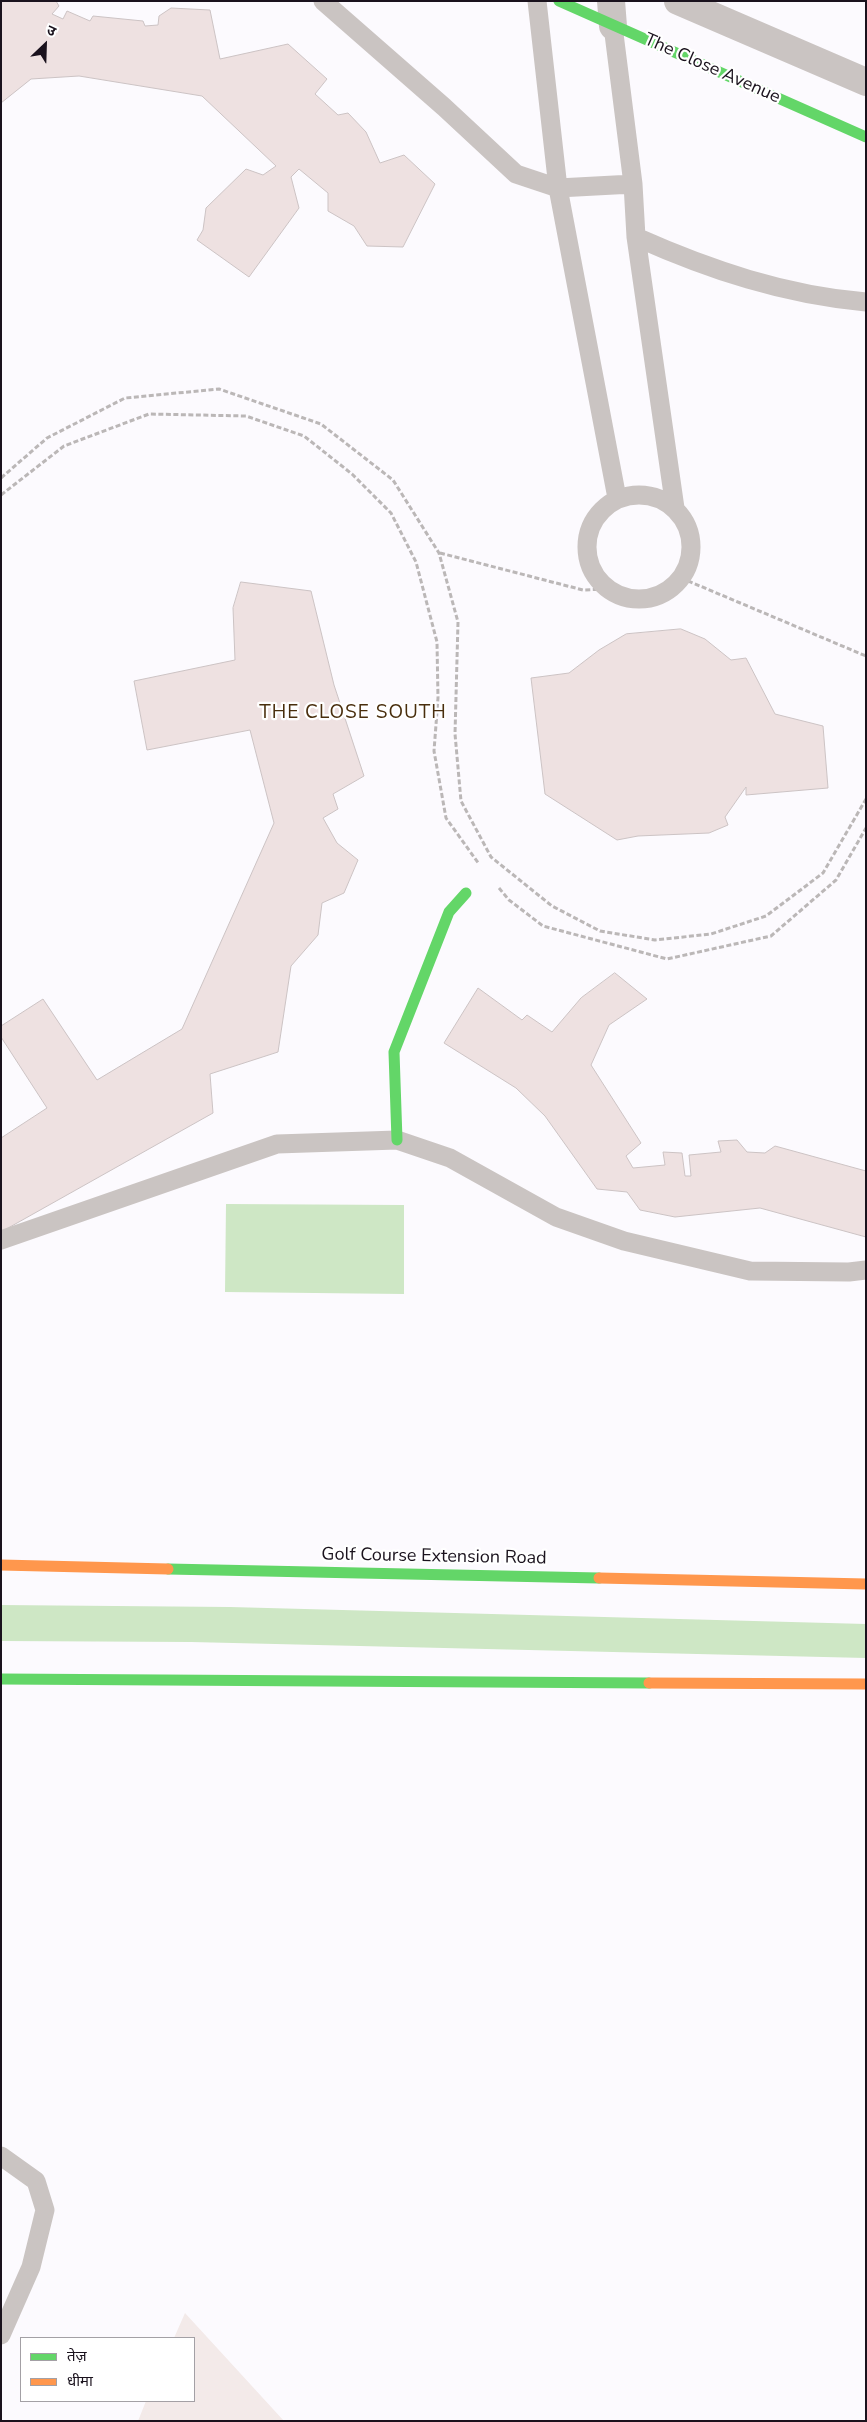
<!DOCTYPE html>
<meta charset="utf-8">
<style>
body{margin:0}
#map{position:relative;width:867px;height:2422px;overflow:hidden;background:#fcfafe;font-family:"Nunito Sans","Noto Sans Devanagari",sans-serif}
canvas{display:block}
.frame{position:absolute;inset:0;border:2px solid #1a121d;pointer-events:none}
.legend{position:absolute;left:20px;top:2337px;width:175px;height:65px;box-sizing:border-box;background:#fff;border:1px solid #a3a0a5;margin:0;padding:6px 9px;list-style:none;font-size:15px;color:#1a121d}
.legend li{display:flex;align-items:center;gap:10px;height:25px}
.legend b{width:25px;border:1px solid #a3a0a5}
.north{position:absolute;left:20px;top:20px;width:50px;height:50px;-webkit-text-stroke:4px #fff;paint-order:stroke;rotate:24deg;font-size:14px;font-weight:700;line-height:20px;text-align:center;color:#1a121d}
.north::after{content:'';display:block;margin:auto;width:18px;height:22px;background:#1a121d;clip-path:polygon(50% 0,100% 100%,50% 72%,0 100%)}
</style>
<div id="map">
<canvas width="867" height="2422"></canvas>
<div class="frame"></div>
<ul class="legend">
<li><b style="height:6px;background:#63d668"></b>तेज़</li>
<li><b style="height:6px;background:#ff974d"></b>धीमा</li>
</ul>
<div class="north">उ</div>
</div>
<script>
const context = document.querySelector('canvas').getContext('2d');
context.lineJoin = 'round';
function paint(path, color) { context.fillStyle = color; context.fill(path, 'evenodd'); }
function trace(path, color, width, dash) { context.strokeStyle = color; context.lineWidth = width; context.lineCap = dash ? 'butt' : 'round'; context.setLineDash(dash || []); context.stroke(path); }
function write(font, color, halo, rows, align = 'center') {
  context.font = font + ' "Nunito Sans",sans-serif'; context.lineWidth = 4.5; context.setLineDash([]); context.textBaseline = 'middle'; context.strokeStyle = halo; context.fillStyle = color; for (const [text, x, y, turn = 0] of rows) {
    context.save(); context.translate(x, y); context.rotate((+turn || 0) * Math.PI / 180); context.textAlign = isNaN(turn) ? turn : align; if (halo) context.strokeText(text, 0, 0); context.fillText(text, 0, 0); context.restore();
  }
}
const commercial = new Path2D(`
 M 185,2313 L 284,2421 L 138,2421 L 146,2401 L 194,2401 L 194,2338 L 174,2338 Z`);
const green = new Path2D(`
 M 226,1204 L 404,1205 L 404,1294 L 225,1292 Z
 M 1,1605 L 230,1607 L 866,1624 L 866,1658 L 191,1642 L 1,1641 Z`);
const building = new Path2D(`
 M 1,1 L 56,1 L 59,6 L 52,14 L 63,19 L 67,11 L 90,21 L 93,16 L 143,21 L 145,26 L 158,25 L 159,16 L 171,8 L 210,10 L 220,59 L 288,44 L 327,79 L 315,94 L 338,115 L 348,113 L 366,132 L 380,163 L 404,155 L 435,184 L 403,247 L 367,246 L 354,226 L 328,211 L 328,193 L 299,169 L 291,177 L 299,208 L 249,277 L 197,240 L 203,230 L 206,208 L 246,169 L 263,175 L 276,166 L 202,96 L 79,76 L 31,79 L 1,103 Z
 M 241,582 L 311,591 L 334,685 L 364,776 L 333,794 L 338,809 L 323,818 L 337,843 L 358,860 L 344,893 L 322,903 L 318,935 L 291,966 L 278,1052 L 210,1074 L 213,1113 L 1,1232 L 1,1138 L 47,1108 L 1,1037 L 1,1026 L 43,999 L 97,1080 L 182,1029 L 274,823 L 250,730 L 147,750 L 134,681 L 235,660 L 233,608 Z
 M 681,629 L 705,639 L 731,660 L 746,658 L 775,714 L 823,726 L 828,788 L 746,795 L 746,787 L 725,817 L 728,825 L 709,833 L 638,836 L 617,840 L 545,794 L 531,678 L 569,673 L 599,650 L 626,634 Z
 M 615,973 L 647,999 L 609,1025 L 591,1065 L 641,1143 L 626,1156 L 633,1168 L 665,1165 L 663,1152 L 682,1153 L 685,1176 L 691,1176 L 689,1155 L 721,1152 L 718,1141 L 737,1140 L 747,1152 L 765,1153 L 775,1146 L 866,1171 L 866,1237 L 760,1208 L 675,1217 L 640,1210 L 627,1192 L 597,1189 L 545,1116 L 516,1088 L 444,1043 L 478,988 L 522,1020 L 527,1015 L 552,1032 L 581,998 Z`);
const path = new Path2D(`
 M 1,478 L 47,438 L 125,398 L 219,389 L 321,424 L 393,480 L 439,553 L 458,622 L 455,734 L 461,801 L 491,857 L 552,906 L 600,931 L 655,940 L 711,934 L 766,916 L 823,873 L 866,799
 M 1,495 L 64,446 L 149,414 L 246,416 L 304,436 L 352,474 L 391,513 L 416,562 L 437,642 L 438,698 L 434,751 L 446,818 L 479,864
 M 440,553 L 583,590 L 608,589
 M 681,578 L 866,656
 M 499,888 L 509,900 L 543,926 L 667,959 L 771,936 L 836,880 L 866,828`);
const lane = new Path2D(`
 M 323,1 L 444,107 L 516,174 L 558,188 L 633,184
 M 537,1 L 558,188 L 617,498
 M 613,26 L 633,184 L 636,237 L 675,508
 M 636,237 C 710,270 785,295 866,302
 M587 547a52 52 0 1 1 104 0a52 52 0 1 1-104 0Z
 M 1,1240 L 277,1144 L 397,1140 L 450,1158 L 556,1217 L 624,1241 L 750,1271 L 849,1272 L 866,1270
 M 1,2156 L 36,2181 L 45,2210 L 31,2267 L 1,2335`);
const street = new Path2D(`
 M 611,1 L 613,26
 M 678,1 L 866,82`);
const fast = new Path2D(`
 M 559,1 L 866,137
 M 397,1140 L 394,1052 L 449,912 L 466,893
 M 168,1569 L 599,1578
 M 1,1679 L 649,1683`);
const slow = new Path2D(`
 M 1,1565 L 168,1569
 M 599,1578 L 866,1584
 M 649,1683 L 866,1684`);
const streetNames = [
 ["The Close Avenue",712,69,24],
 ["Golf Course Extension Road",434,1557,1]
];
const neighbourhoodNames = [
 ["THE CLOSE SOUTH",353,713]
];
paint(commercial, '#f3eae9');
paint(green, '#cee7c5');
paint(building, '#eee1e1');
trace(building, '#ccc3c4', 1);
trace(path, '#bbb7b7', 3, [5, 2.5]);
trace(lane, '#cac4c2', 19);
trace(street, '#cac4c2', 28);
trace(fast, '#63d668', 11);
trace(slow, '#ff974d', 11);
write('18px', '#1a121d', '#fff', streetNames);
context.letterSpacing = '1px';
write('19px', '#492e0d', '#fff', neighbourhoodNames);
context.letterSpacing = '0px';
</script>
